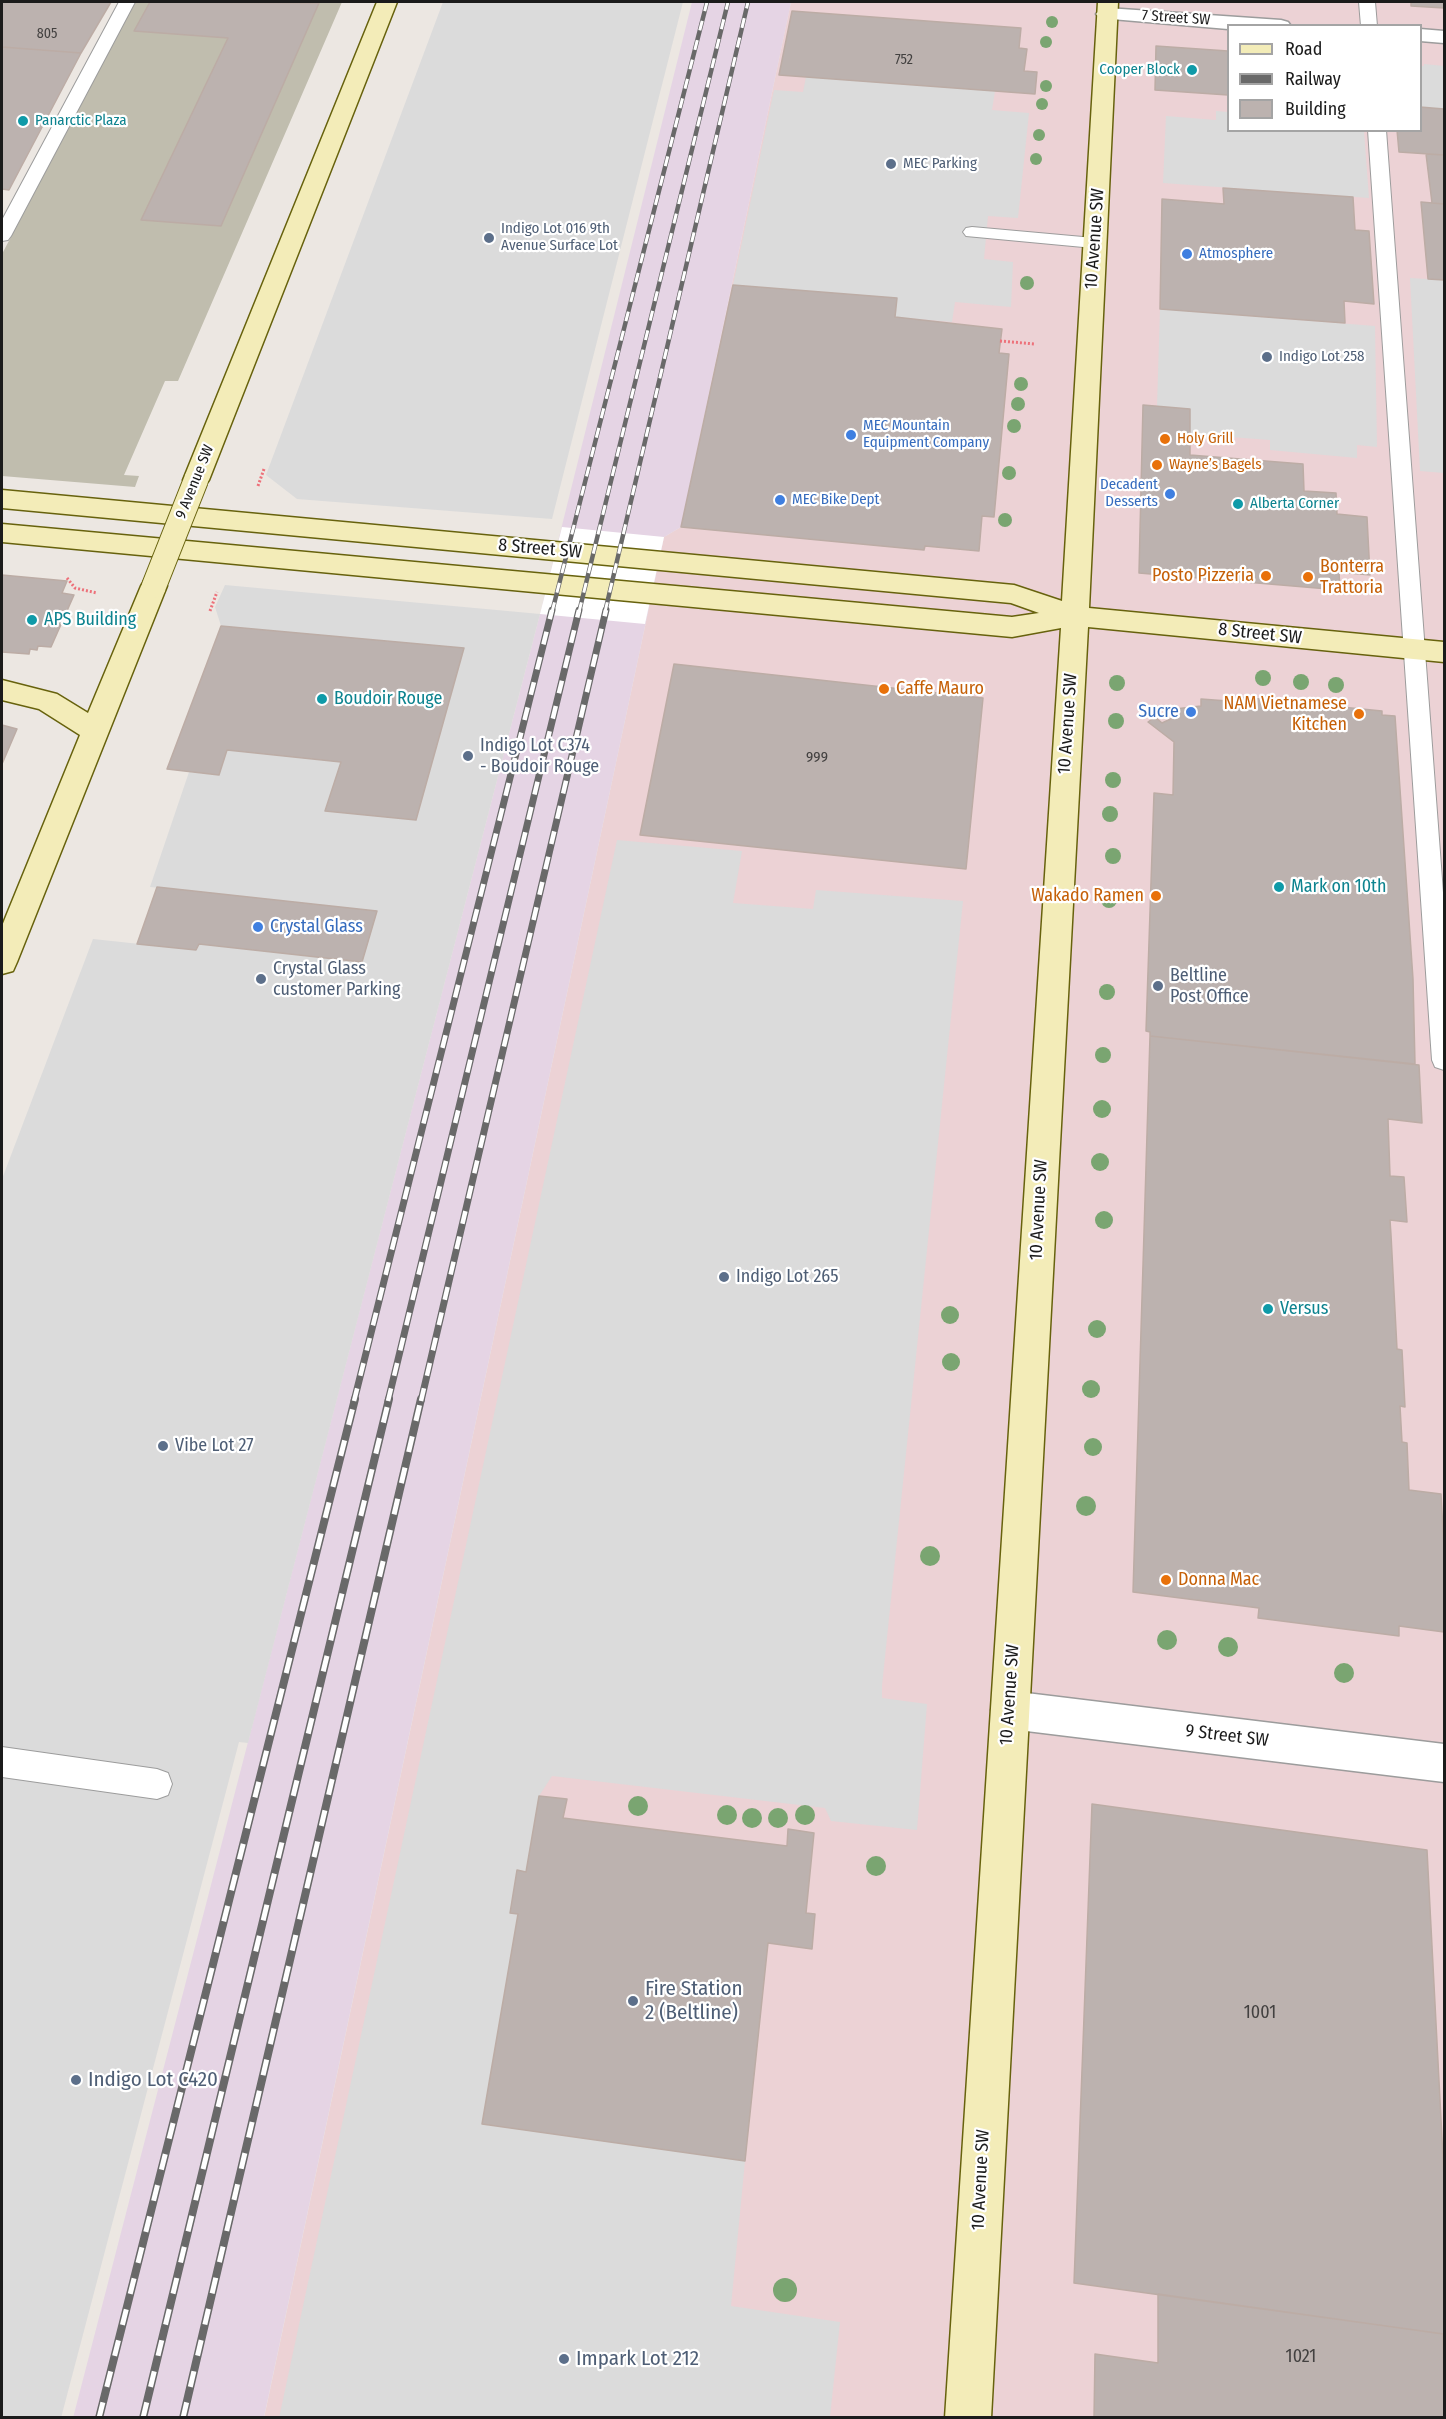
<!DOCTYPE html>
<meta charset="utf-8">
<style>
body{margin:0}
#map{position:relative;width:1446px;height:2419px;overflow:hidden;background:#ece7e2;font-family:"Fira Sans Condensed",sans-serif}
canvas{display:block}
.frame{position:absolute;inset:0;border:3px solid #1b1b1b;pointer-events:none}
.legend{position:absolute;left:1227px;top:24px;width:195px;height:108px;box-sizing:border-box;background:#fff;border:2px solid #a4a4a4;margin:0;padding:8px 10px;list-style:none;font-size:18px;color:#1b1b1b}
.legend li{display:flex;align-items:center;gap:12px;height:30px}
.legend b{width:30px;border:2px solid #a4a4a4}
</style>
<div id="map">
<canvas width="1446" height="2419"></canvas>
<div class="frame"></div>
<ul class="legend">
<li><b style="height:8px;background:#f3ecb8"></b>Road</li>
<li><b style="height:8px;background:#696969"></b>Railway</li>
<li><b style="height:16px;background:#bcb2af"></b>Building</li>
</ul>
</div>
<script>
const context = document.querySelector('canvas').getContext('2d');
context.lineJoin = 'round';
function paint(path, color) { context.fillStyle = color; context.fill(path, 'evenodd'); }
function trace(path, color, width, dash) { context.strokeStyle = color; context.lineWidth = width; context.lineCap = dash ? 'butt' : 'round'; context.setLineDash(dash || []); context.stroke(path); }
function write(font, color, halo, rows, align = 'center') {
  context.font = font + ' "Fira Sans Condensed",sans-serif'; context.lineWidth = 4.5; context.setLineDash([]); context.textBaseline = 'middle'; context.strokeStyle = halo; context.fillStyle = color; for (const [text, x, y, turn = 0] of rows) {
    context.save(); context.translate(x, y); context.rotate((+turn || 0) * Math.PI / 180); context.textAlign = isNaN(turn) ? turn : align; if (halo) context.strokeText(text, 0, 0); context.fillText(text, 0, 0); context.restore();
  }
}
const commercial = new Path2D(`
 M 791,2 L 1444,2 L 1444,2417 L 264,2418 L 664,537 L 681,527 ZM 1228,26 L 1420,26 L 1420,130 L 1228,130 Z`);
const industrial = new Path2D(`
 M 692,2 L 791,2 L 681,527 L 664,537 L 264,2417 L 73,2418 L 540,614 Z`);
const construction = new Path2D(`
 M 135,2 L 342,2 L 178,381 L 165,381 L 124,475 L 139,476 L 135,487 L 2,476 L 2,254 Z`);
const parking = new Path2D(`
 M 443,2 L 683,2 L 552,519 L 297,499 L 266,475 Z
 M 1424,64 L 1444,66 L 1444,110 L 1421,108 L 1420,66 L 1424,66 Z
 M 806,77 L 995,91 L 992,110 L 1029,113 L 1018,218 L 988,216 L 984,259 L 1013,262 L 1011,307 L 955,302 L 952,322 L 895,317 L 897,298 L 733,285 L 774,90 L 803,92 Z
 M 1216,111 L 1228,112 L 1228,130 L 1364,131 L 1369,198 L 1163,183 L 1166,116 L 1216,120 Z
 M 1410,278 L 1444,280 L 1444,473 L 1420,471 Z
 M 1160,309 L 1375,326 L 1377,447 L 1357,445 L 1357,458 L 1270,450 L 1270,440 L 1190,434 L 1190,409 L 1157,406 Z
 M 225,585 L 540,614 L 248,1743 L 239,1742 L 61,2418 L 2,2417 L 2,1179 L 93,939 L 196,950 L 199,944 L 362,961 L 376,911 L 150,887 L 189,772 L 219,775 L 227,750 L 341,762 L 326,811 L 416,820 L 464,648 L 221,626 L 215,607 Z
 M 617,840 L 742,851 L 733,903 L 813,909 L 816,890 L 963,901 L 882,1686 L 882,1698 L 927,1704 L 917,1830 L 831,1821 L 825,1808 L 552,1776 L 539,1796 L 526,1872 L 517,1871 L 510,1912 L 518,1914 L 482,2124 L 745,2161 L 731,2306 L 840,2322 L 830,2417 L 279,2418 Z`);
const pier = new Path2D(`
 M 562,527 L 664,537 L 645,624 L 540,614 Z`);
const building = new Path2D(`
 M 2,2 L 111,2 L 81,53 L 2,47 Z
 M 150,2 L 319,3 L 221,226 L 141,220 L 228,38 L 134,31 Z
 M 1411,2 L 1444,2 L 1444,8 L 1411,6 Z
 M 792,11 L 1021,28 L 1019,48 L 1027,49 L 1024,71 L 1037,72 L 1035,94 L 779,75 Z
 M 1156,46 L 1228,51 L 1228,95 L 1155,90 Z
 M 2,47 L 81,53 L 9,190 L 2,189 Z
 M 1420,107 L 1444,109 L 1444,155 L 1399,152 L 1397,130 L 1420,130 Z
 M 1426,154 L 1444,155 L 1444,204 L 1432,203 Z
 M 1223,188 L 1353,197 L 1355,230 L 1369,231 L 1374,304 L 1344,301 L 1345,323 L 1160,309 L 1162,199 L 1224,204 Z
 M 1421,202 L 1444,204 L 1444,280 L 1428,279 Z
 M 733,285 L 897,298 L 895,317 L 1002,329 L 999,353 L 1009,354 L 994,517 L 982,516 L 979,551 L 925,546 L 924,550 L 681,527 Z
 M 1143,405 L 1190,409 L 1190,455 L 1303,464 L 1304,491 L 1336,493 L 1337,514 L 1367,517 L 1370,575 L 1339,572 L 1340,590 L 1139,573 Z
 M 2,575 L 67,581 L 62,593 L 74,595 L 51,647 L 38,646 L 37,650 L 30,649 L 29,654 L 2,652 Z
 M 221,626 L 464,648 L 416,820 L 325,811 L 341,762 L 227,750 L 219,775 L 167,769 Z
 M 674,664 L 983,698 L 966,869 L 640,835 Z
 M 1240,697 L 1382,711 L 1382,715 L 1395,716 L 1413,979 L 1415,1064 L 1150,1036 L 1150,1032 L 1146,1031 L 1154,793 L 1173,795 L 1174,742 L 1148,722 L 1155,717 L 1162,723 L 1177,716 L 1175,709 L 1201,706 L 1201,699 L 1241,702 Z
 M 2,725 L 17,729 L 2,764 Z
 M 157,887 L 377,911 L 362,962 L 199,944 L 196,950 L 137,944 Z
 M 1150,1036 L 1419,1065 L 1422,1123 L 1388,1119 L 1390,1176 L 1404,1177 L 1407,1222 L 1390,1220 L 1391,1235 L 1397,1349 L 1402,1350 L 1405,1407 L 1400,1406 L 1402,1442 L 1407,1443 L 1409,1490 L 1441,1494 L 1444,1548 L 1444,1632 L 1399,1626 L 1399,1636 L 1258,1618 L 1259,1608 L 1133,1592 Z
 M 539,1796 L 567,1799 L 563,1818 L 787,1846 L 788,1829 L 814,1833 L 806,1913 L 815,1914 L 812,1949 L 768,1943 L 745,2161 L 482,2124 L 518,1914 L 510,1913 L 517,1870 L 526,1872 Z
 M 1092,1804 L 1427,1850 L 1444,2177 L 1444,2334 L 1074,2283 Z
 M 1158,2294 L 1443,2334 L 1444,2418 L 1094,2418 L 1095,2354 L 1158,2363 Z`);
const path = new Path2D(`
 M 1000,341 L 1035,344
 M 258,486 L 264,469
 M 67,578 L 75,588 L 97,593
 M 210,611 L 217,592`);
const lane = new Path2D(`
 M 119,2 L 135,2 L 11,236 L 8,240 L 2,241 L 2,220 Z
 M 1359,2 L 1375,2 L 1377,26 L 1361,26 Z
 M 1368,130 L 1386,130 L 1444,906 L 1444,1070 L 1435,1067 L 1432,1060 Z
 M 972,227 L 1094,238 L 1100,239 L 1103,243 L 1100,247 L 1094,248 L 966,236 L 963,232 L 966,228 Z
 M 2,1747 L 157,1769 L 168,1773 L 172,1784 L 168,1795 L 157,1799 L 2,1777 Z`);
const street = new Path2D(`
 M 1107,8 L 1281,20 L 1288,22 L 1291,26 L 1228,26 L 1228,29 L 1100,18 L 1096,14 L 1100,10 Z
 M 1420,29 L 1444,31 L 1444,43 L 1420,41 Z
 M 1010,1691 L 1444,1744 L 1444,1782 L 1010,1729 L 997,1723 L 991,1710 L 997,1697 Z`);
const secondary = new Path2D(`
 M 377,2 L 397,2 L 209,480 L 205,486 L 196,489 L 187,486 L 183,480 Z
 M 1098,2 L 1118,2 L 1089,608 L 1444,642 L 1444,662 L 1088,627 L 991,2418 L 945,2418 L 1061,628 L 1012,637 L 2,542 L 2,524 L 1012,617 L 1039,613 L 1011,603 L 2,508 L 2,490 L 1014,585 L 1062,601 Z
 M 154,577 L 163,579 L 167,586 L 17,962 L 13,971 L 2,974 L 2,926 L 80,735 L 39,709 L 2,700 L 2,680 L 57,694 L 88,713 L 141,586 L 145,579 Z`);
const railFar2 = new Path2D(`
 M 552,612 L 707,2
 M 579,612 L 728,2
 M 605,612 L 748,2`);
const railFar1 = new Path2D(`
 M 354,1401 L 552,610
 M 388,1401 L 579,610
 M 421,1401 L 606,610`);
const rail = new Path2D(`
 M 99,2418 L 355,1399
 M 143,2418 L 389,1399
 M 183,2418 L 421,1399`);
const secondaryBridge = new Path2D(`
 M 154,586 L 196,480`);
const trees = [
 [1052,22,6],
 [1046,42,6],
 [1046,86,6],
 [1042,104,6],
 [1039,135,6],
 [1036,159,6],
 [1027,283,7],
 [1021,384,7],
 [1018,404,7],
 [1014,426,7],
 [1009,473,7],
 [1005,520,7],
 [1263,678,8],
 [1301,682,8],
 [1117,683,8],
 [1336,685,8],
 [1116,721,8],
 [1113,780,8],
 [1110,814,8],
 [1113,856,8],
 [1109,900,8],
 [1107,992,8],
 [1103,1055,8],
 [1102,1109,9],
 [1100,1162,9],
 [1104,1220,9],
 [950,1315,9],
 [1097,1329,9],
 [951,1362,9],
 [1091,1389,9],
 [1093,1447,9],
 [1086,1506,10],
 [930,1556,10],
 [1167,1640,10],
 [1228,1647,10],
 [1344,1673,10],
 [638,1806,10],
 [727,1815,10],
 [805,1815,10],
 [752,1818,10],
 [778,1818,10],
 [876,1866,10],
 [785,2290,12]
];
const markers = [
 [1192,70,6,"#0f9aa8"],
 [23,121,6,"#0f9aa8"],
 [891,164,6,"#5c6f8a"],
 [489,238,6,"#5c6f8a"],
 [1187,254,6,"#3f7fe0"],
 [1267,357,6,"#5c6f8a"],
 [851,435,6,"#3f7fe0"],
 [1165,439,6,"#e8710a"],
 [1157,465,6,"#e8710a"],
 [1170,494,6,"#3f7fe0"],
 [780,500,6,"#3f7fe0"],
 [1238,504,6,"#0f9aa8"],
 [1266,576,6,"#e8710a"],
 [1308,577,6,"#e8710a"],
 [32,620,6,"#0f9aa8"],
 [884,689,6,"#e8710a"],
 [322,699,6,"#0f9aa8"],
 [1191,712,6,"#3f7fe0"],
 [1359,714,6,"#e8710a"],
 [468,756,6,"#5c6f8a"],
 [1279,887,6,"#0f9aa8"],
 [1156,896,6,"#e8710a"],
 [258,927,6,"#3f7fe0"],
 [261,979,6,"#5c6f8a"],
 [1158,986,6,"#5c6f8a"],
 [724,1277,6,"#5c6f8a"],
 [1268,1309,6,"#0f9aa8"],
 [163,1446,6,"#5c6f8a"],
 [1166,1580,6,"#e8710a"],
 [633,2001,6,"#5c6f8a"],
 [76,2080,6,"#5c6f8a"],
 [564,2359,6,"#5c6f8a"]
];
const farNumbernames = [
 ["805",47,34],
 ["752",904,60]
];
const farStreetnames = [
 ["7 Street SW",1176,18,4],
 ["9 Avenue SW",195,482,-68]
];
const farCulturenames = [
 ["Cooper Block",1180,70,"right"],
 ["Panarctic Plaza",35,121],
 ["Alberta Corner",1250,504]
];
const farServicenames = [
 ["MEC Parking",903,164],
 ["Indigo Lot 016 9th",501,229],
 ["Avenue Surface Lot",501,246],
 ["Indigo Lot 258",1279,357]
];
const farShopnames = [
 ["Atmosphere",1199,254],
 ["MEC Mountain",863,426],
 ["Equipment Company",863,443],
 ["Decadent",1158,485,"right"],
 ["Desserts",1158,502,"right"],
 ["MEC Bike Dept",792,500]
];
const farFoodnames = [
 ["Holy Grill",1177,439],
 ["Wayne’s Bagels",1169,465]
];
const numberNames = [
 ["999",817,758]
];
const streetNames = [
 ["10 Avenue SW",1095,239,-86],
 ["8 Street SW",540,549,5],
 ["8 Street SW",1260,634,6],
 ["10 Avenue SW",1068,724,-86],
 ["10 Avenue SW",1039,1210,-87],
 ["10 Avenue SW",1010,1695,-86],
 ["9 Street SW",1227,1736,7],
 ["10 Avenue SW",981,2180,-87]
];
const foodNames = [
 ["Bonterra",1320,567],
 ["Trattoria",1320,588],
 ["Posto Pizzeria",1254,576,"right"],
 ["Caffe Mauro",896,689],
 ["NAM Vietnamese",1347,704,"right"],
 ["Kitchen",1347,725,"right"],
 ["Wakado Ramen",1144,896,"right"],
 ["Donna Mac",1178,1580]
];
const cultureNames = [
 ["APS Building",44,620],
 ["Boudoir Rouge",334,699],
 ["Mark on 10th",1291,887],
 ["Versus",1280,1309]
];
const shopNames = [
 ["Sucre",1179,712],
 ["Crystal Glass",270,927,"left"]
];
const serviceNames = [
 ["Indigo Lot C374",480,746],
 ["- Boudoir Rouge",480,767],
 ["Crystal Glass",273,969],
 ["customer Parking",273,990],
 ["Beltline",1170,976],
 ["Post Office",1170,997],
 ["Indigo Lot 265",736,1277],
 ["Vibe Lot 27",175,1446]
];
const nearNumbernames = [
 ["1001",1260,2013],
 ["1021",1301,2357]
];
const nearServicenames = [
 ["Fire Station",645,1989],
 ["2 (Beltline)",645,2013],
 ["Indigo Lot C420",88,2080],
 ["Impark Lot 212",576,2359]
];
paint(commercial, '#ecd2d5');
paint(industrial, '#e5d4e4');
paint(construction, '#c0bdae');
paint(parking, '#dbdbdb');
paint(pier, '#fff');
paint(building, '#bcb2af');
trace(building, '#bcaca5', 1.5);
trace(lane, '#9c9c9c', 2);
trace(street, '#9c9c9c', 3);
trace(secondary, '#67620d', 3);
trace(path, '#ed717a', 3, [2, 2]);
paint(lane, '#fff');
paint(street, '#fff');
paint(secondary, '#f3ecb8');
trace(railFar2, '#696969', 4.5);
trace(railFar1, '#696969', 7);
trace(rail, '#696969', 8);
trace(railFar2, '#fff', 3, [10]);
trace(railFar1, '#fff', 4.5, [13]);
trace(rail, '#fff', 5, [16]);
trace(secondaryBridge, '#67620d', 26, []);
trace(secondaryBridge, '#f3ecb8', 24);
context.fillStyle = '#7aa571';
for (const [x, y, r] of trees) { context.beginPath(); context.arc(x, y, r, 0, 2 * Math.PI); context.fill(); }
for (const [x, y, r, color] of markers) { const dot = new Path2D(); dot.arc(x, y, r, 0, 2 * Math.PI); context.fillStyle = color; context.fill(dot); trace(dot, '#fff', 2); }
write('14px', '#434140', null, farNumbernames);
write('15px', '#1b1b1b', '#fff', farStreetnames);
write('15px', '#0d838f', '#fff', farCulturenames, 'left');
write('15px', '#4e5e75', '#fff', farServicenames, 'left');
write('15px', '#366cbe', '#fff', farShopnames, 'left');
write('15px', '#c56008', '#fff', farFoodnames, 'left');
write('15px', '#434140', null, numberNames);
write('18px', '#1b1b1b', '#fff', streetNames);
write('18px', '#c56008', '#fff', foodNames, 'left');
write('18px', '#0d838f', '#fff', cultureNames, 'left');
write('18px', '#366cbe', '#fff', shopNames, 'right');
write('18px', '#4e5e75', '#fff', serviceNames, 'left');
write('18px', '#434140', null, nearNumbernames);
write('21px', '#4e5e75', '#fff', nearServicenames, 'left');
</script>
